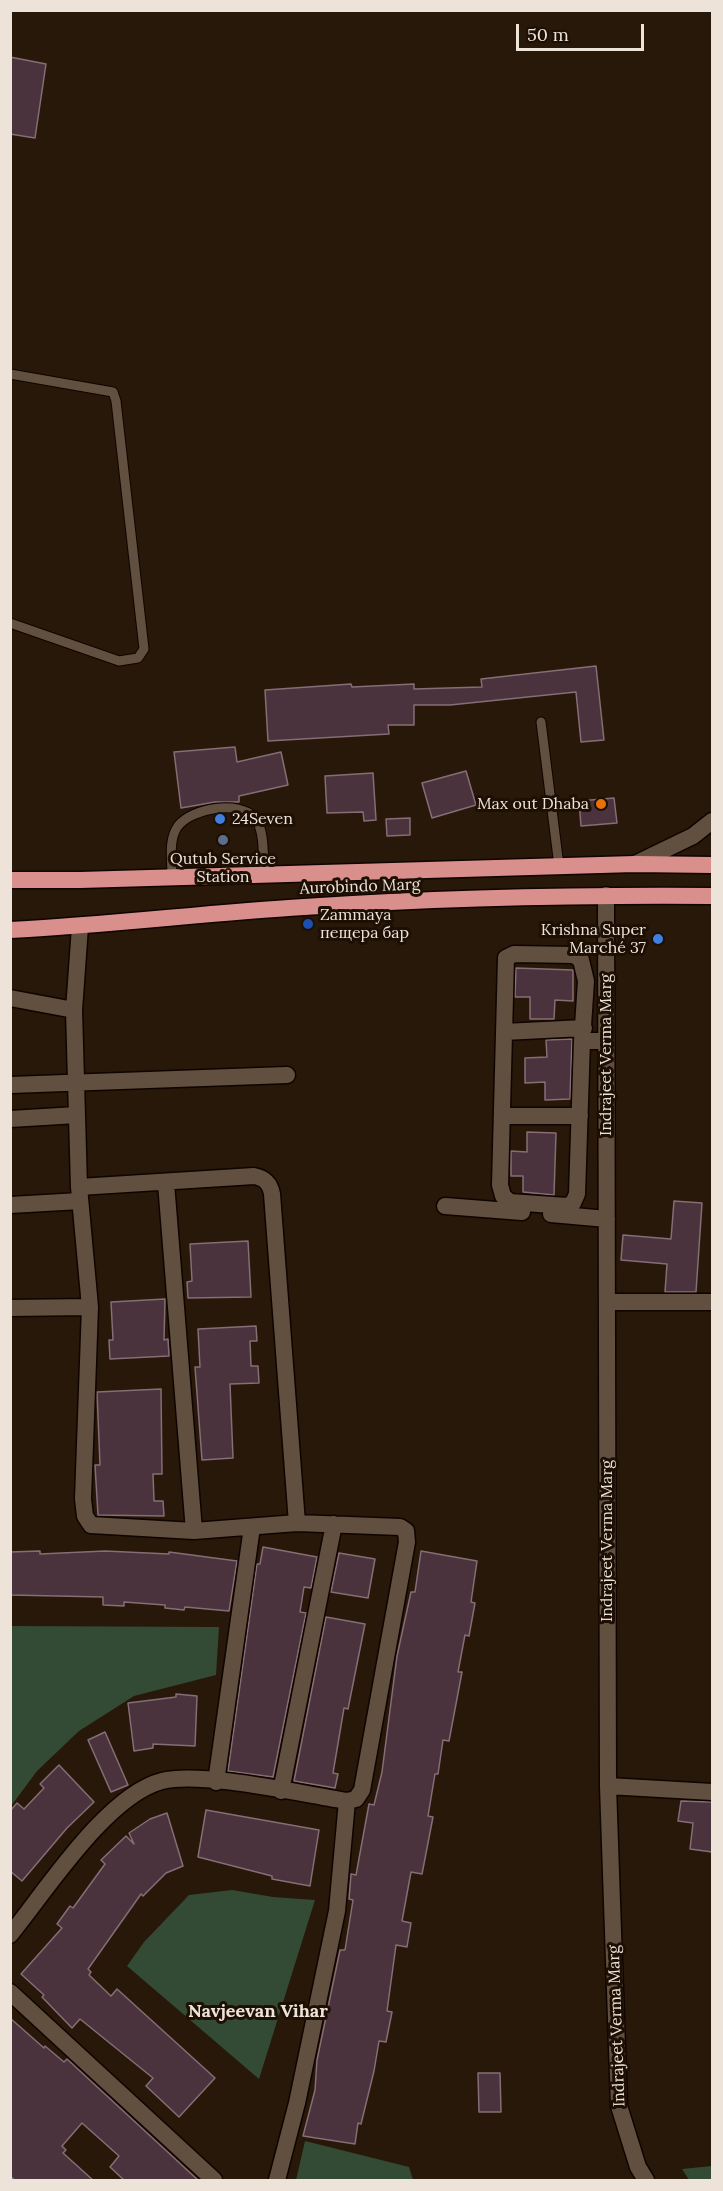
<!DOCTYPE html>
<meta charset="utf-8">
<style>
body{margin:0}
#map{position:relative;width:723px;height:2191px;overflow:hidden;background:#271809;font-family:Lora,serif}
canvas{display:block}
.frame{position:absolute;inset:0;border:12px solid #ede3d9;pointer-events:none}
.scale{position:absolute;left:516px;top:24px;width:128px;height:27px;box-sizing:border-box;border:3px solid #ede3d9;border-top:0;padding-left:8px;font-size:18px;line-height:21px;white-space:nowrap;color:#ede3d9;-webkit-text-stroke:4px #1d0f03;paint-order:stroke}
</style>
<div id="map">
<canvas width="723" height="2191"></canvas>
<div class="frame"></div>
<div class="scale">50 m</div>
</div>
<script>
const context = document.querySelector('canvas').getContext('2d');
context.lineJoin = 'round';
function paint(path, color) { context.fillStyle = color; context.fill(path, 'evenodd'); }
function trace(path, color, width, dash) { context.strokeStyle = color; context.lineWidth = width; context.lineCap = dash ? 'butt' : 'round'; context.setLineDash(dash || []); context.stroke(path); }
function write(font, color, halo, rows, align = 'center') {
  context.font = font + ' Lora,serif'; context.lineWidth = 6; context.setLineDash([]); context.textBaseline = 'middle'; context.strokeStyle = halo; context.fillStyle = color; for (const [text, x, y, turn = 0] of rows) {
    context.save(); context.translate(x, y); context.rotate((+turn || 0) * Math.PI / 180); context.textAlign = isNaN(turn) ? turn : align; if (halo) context.strokeText(text, 0, 0); context.fillText(text, 0, 0); context.restore();
  }
}
const green = new Path2D(`
 M 11,1626 L 219,1627 L 216,1675 L 134,1696 L 79,1731 L 37,1771 L 11,1806 Z
 M 232,1890 L 273,1897 L 315,1900 L 259,2079 L 127,1966 L 144,1942 L 189,1895 Z
 M 305,2141 L 409,2167 L 413,2180 L 296,2180 Z
 M 712,2166 L 712,2180 L 689,2180 L 682,2169 Z`);
const building = new Path2D(`
 M 10,57 L 46,64 L 35,138 L 10,134 Z
 M 596,666 L 604,740 L 581,742 L 576,692 L 450,705 L 414,705 L 414,725 L 388,725 L 389,734 L 268,741 L 265,690 L 351,684 L 352,687 L 414,684 L 414,689 L 482,687 L 481,679 Z
 M 235,747 L 237,762 L 281,752 L 288,785 L 239,796 L 239,802 L 215,802 L 181,808 L 174,752 Z
 M 466,771 L 476,805 L 432,818 L 422,783 Z
 M 373,773 L 376,820 L 364,821 L 363,812 L 327,813 L 325,776 Z
 M 614,798 L 617,823 L 581,826 L 579,801 Z
 M 410,818 L 410,835 L 387,836 L 386,819 Z
 M 516,968 L 573,970 L 573,1001 L 555,1000 L 554,1019 L 530,1019 L 530,997 L 515,997 Z
 M 572,1039 L 570,1099 L 545,1100 L 545,1082 L 525,1083 L 525,1058 L 547,1057 L 546,1040 Z
 M 527,1132 L 556,1133 L 554,1195 L 523,1192 L 523,1176 L 511,1176 L 511,1151 L 527,1152 Z
 M 674,1201 L 702,1203 L 696,1292 L 665,1292 L 667,1264 L 621,1260 L 623,1235 L 671,1239 Z
 M 248,1241 L 251,1297 L 188,1298 L 187,1282 L 192,1281 L 190,1244 Z
 M 165,1299 L 164,1340 L 168,1339 L 169,1356 L 110,1359 L 109,1340 L 113,1340 L 111,1302 Z
 M 256,1326 L 257,1341 L 250,1341 L 251,1366 L 258,1366 L 259,1383 L 230,1384 L 233,1458 L 202,1460 L 195,1367 L 200,1367 L 198,1329 Z
 M 161,1389 L 162,1474 L 153,1474 L 154,1501 L 163,1501 L 164,1516 L 98,1515 L 95,1465 L 100,1465 L 97,1392 Z
 M 263,1547 L 317,1557 L 311,1588 L 304,1587 L 300,1612 L 306,1613 L 273,1777 L 228,1771 L 257,1564 L 260,1564 Z
 M 40,1551 L 40,1554 L 105,1551 L 169,1554 L 169,1552 L 237,1561 L 229,1611 L 185,1607 L 184,1610 L 165,1608 L 165,1605 L 124,1602 L 124,1606 L 103,1605 L 103,1597 L 10,1595 L 10,1552 Z
 M 421,1551 L 477,1561 L 471,1602 L 475,1603 L 469,1636 L 465,1635 L 458,1672 L 462,1672 L 449,1741 L 443,1740 L 438,1774 L 435,1774 L 428,1816 L 433,1817 L 422,1874 L 411,1872 L 402,1921 L 411,1923 L 407,1947 L 396,1945 L 387,2011 L 392,2012 L 386,2042 L 379,2041 L 374,2071 L 361,2124 L 358,2123 L 355,2144 L 303,2136 L 315,2090 L 317,2060 L 340,1950 L 345,1950 L 353,1900 L 349,1899 L 351,1874 L 356,1875 L 369,1804 L 374,1805 L 382,1772 L 397,1656 L 411,1592 L 415,1592 Z
 M 339,1553 L 375,1559 L 368,1598 L 331,1592 Z
 M 326,1617 L 365,1624 L 348,1709 L 344,1708 L 333,1773 L 338,1774 L 335,1788 L 294,1781 Z
 M 176,1694 L 197,1696 L 195,1746 L 153,1744 L 153,1748 L 134,1751 L 128,1703 L 176,1697 Z
 M 105,1732 L 128,1785 L 111,1792 L 88,1740 Z
 M 59,1765 L 94,1802 L 67,1828 L 22,1881 L 10,1871 L 10,1811 L 17,1803 L 24,1809 L 44,1788 L 40,1784 Z
 M 681,1801 L 712,1802 L 712,1852 L 690,1849 L 693,1823 L 678,1821 Z
 M 206,1810 L 319,1830 L 310,1886 L 272,1879 L 272,1876 L 198,1857 Z
 M 167,1813 L 183,1866 L 166,1873 L 143,1896 L 141,1894 L 88,1969 L 91,1972 L 89,1975 L 111,1996 L 117,1989 L 215,2078 L 179,2117 L 146,2086 L 153,2078 L 80,2019 L 72,2028 L 42,1997 L 44,1995 L 21,1974 L 62,1928 L 57,1924 L 70,1906 L 73,1908 L 105,1864 L 101,1860 L 126,1836 L 134,1844 L 129,1833 L 150,1819 Z
 M 10,2018 L 44,2048 L 45,2046 L 64,2062 L 67,2059 L 199,2181 L 125,2181 L 110,2167 L 119,2156 L 82,2123 L 62,2146 L 66,2150 L 63,2153 L 94,2181 L 16,2181 L 10,2176 Z
 M 478,2073 L 500,2073 L 501,2112 L 479,2112 Z`);
const service = new Path2D(`
 M 10,374 L 113,392 L 116,401 L 144,649 L 138,658 L 119,661 L 10,623
 M 541,722 L 559,866
 M 172,876 C 172,860 168,840 178,826 C 192,808 239,800 255,818 C 265,830 263,858 264,873`);
const minor = new Path2D(`
 M 606,895 L 608,1786 L 619,2106 L 638,2167 L 646,2180
 M 10,998 L 74,1010
 M 504,1032 L 584,1028
 M 582,1041 L 577,1194 L 573,1203 L 567,1206 L 510,1202 L 503,1196 L 500,1185 L 506,958 L 514,954 L 574,955 L 581,960 L 586,981 L 582,1041 L 606,1041
 M 10,1085 L 287,1075
 M 502,1116 L 580,1116
 M 10,1119 L 77,1115
 M 166,1183 L 194,1531
 M 79,1187 L 254,1176 C 265,1178 270,1183 272,1194 L 297,1523
 M 10,1205 L 80,1201
 M 445,1206 L 522,1212
 M 551,1214 L 607,1219
 M 607,1302 L 712,1302
 M 10,1308 L 90,1307
 M 216,1782 L 252,1527
 M 608,1786 L 712,1792
 M 281,1791 L 334,1524
 M 10,1935 C 46,1891 107,1795 162,1781 C 202,1771 302,1794 347,1801 L 356,1799 L 362,1790 L 407,1542 L 406,1531 L 400,1527 L 297,1523 L 194,1531 L 91,1525 L 85,1516 L 83,1499 L 90,1307 L 79,1187 L 74,1010 L 80,927
 M 10,1992 L 214,2180
 M 277,2180 L 297,2103 L 337,1911 L 347,1801`);
const secondary = new Path2D(`
 M 635,864 L 693,836 L 712,821`);
const trunk = new Path2D(`
 M 10,880 L 80,880 L 635,864 L 712,865
 M 10,930 C 109,925 206,913 304,907 C 440,898 577,895 712,896`);
const markers = [
 [601,804,6,"#e8710a"],
 [220,819,6,"#3f7fe0"],
 [223,840,6,"#5c6f8a"],
 [308,924,6,"#1a4fb4"],
 [658,939,6,"#3f7fe0"]
];
const poiNames = [
 ["Max out Dhaba",589,804],
 ["24Seven",232,819,"left"],
 ["Qutub Service",223,859,"center"],
 ["Station",223,877,"center"],
 ["Zammaya",320,915,"left"],
 ["пещера бар",320,933,"left"],
 ["Krishna Super",646,930],
 ["Marché 37",646,948]
];
const streetNames = [
 ["Aurobindo Marg",360,887,-2],
 ["Indrajeet Verma Marg",606,1055,-90],
 ["Indrajeet Verma Marg",607,1541,-90],
 ["Indrajeet Verma Marg",617,2026,-92]
];
const neighbourhoodNames = [
 ["Navjeevan Vihar",258,2012]
];
paint(green, '#334a35');
paint(building, '#4a333c');
trace(building, '#866d76', 1.5);
trace(service, '#0f0400', 11);
trace(minor, '#0f0400', 19);
trace(secondary, '#0f0400', 19);
trace(trunk, '#0f0400', 19);
trace(service, '#61503f', 9);
trace(minor, '#61503f', 16);
trace(secondary, '#61503f', 16);
trace(trunk, '#d98f8c', 16);
for (const [x, y, r, color] of markers) { const dot = new Path2D(); dot.arc(x, y, r, 0, 2 * Math.PI); context.fillStyle = color; context.fill(dot); trace(dot, '#1d0f03', 2); }
write('16px', '#ede3d9', '#1d0f03', poiNames, 'right');
write('16px', '#ede3d9', '#1d0f03', streetNames);
write('bold 18px', '#ede3d9', '#1d0f03', neighbourhoodNames);
</script>
